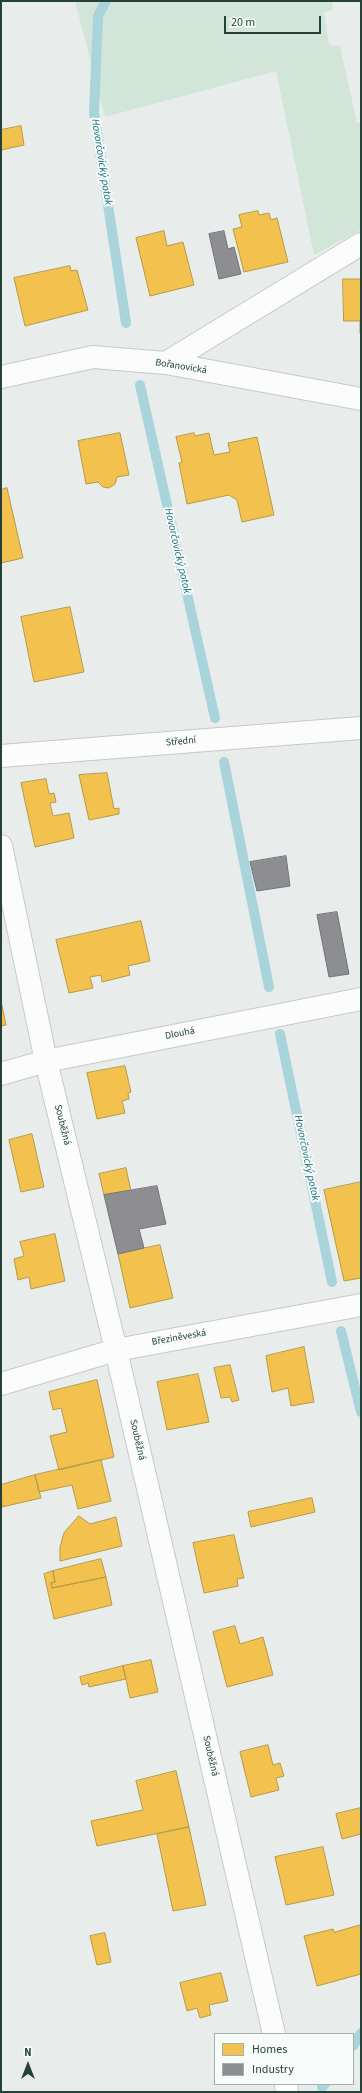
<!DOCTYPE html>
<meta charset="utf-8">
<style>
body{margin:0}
#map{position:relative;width:362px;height:2093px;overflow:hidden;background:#e8edeb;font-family:"Source Sans 3",sans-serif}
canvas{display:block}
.frame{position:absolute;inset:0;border:2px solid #24423a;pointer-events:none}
.legend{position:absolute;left:214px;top:2033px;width:140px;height:52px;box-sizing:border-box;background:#f7fbf9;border:1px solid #a3b1ad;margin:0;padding:5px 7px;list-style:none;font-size:12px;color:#24423a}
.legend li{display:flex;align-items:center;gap:8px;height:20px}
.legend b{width:20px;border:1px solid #a3b1ad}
.north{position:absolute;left:8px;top:2045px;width:40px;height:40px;-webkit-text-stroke:3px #f7fbf9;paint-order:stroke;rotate:0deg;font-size:11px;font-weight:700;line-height:16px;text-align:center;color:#24423a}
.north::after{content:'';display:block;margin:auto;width:14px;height:18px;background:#24423a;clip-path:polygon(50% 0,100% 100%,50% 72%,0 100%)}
.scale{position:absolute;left:224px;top:16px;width:97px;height:18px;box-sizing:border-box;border:2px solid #24423a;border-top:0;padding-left:5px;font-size:12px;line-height:14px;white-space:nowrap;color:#24423a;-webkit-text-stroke:3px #f7fbf9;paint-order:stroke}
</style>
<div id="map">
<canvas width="362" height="2093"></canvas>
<div class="frame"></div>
<ul class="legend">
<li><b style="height:11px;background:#f2c14e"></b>Homes</li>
<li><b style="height:11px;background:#8d8d92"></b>Industry</li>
</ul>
<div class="north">N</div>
<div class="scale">20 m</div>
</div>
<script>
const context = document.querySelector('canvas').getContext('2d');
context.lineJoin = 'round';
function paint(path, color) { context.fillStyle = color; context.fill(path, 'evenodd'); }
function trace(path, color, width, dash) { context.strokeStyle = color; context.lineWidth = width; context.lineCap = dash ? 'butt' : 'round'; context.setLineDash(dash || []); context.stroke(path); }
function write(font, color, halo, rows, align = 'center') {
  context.font = font + ' "Source Sans 3",sans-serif'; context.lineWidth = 4; context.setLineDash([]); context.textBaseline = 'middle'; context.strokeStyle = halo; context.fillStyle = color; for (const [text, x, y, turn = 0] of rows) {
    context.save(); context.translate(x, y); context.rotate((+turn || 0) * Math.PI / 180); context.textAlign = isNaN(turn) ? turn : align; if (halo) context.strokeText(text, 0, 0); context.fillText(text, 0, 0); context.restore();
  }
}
const green = new Path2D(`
 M 75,1 L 332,1 L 333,10 L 324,12 L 329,45 L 340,46 L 357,123 L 361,123 L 361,230 L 314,255 L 276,71 L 105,117 Z`);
const homes = new Path2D(`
 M 21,126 L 24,145 L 1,150 L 1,130 Z
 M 258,211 L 259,215 L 269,213 L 271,220 L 277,218 L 288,262 L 244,272 L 233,229 L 242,227 L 239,215 Z
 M 164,231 L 167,246 L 183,242 L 194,285 L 150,296 L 136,238 Z
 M 70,266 L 71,271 L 77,270 L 88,310 L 25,326 L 14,278 Z
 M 343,279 L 361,279 L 361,333 L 360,333 L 360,321 L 344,321 Z
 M 120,433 L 129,475 L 117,477 L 115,484 L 109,488 L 103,487 L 98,482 L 86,484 L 78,441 Z
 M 194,433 L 195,436 L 209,433 L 214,455 L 230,452 L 228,443 L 257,437 L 274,515 L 242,522 L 237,500 L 229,495 L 187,504 L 179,463 L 182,462 L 176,437 Z
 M 7,488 L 23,558 L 1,563 L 1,490 Z
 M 70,607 L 84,672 L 34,682 L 21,617 Z
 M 107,773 L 114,809 L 119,808 L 119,814 L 89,820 L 79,775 Z
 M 46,779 L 49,794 L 54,793 L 56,802 L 50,803 L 53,816 L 69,813 L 74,838 L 35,847 L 21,783 Z
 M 141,921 L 150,961 L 128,966 L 130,975 L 102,982 L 101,975 L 90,977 L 93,988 L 69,993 L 56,940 Z
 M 1,1001 L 6,1025 L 1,1026 Z
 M 125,1066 L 131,1092 L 128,1093 L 129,1099 L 122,1101 L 125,1113 L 97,1119 L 87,1073 Z
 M 32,1134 L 44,1187 L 21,1192 L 9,1140 Z
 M 126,1168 L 131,1191 L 104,1195 L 99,1174 Z
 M 361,1182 L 361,1278 L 344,1281 L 324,1190 Z
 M 55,1234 L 65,1281 L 31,1289 L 29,1277 L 18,1280 L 14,1259 L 24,1256 L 20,1242 Z
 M 160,1245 L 173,1298 L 130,1308 L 118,1254 Z
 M 304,1347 L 314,1402 L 291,1406 L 288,1388 L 272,1392 L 266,1356 Z
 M 230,1365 L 239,1400 L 232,1402 L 230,1397 L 221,1398 L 214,1368 Z
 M 198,1374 L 209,1422 L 167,1430 L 157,1382 Z
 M 97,1380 L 114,1457 L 59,1470 L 50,1436 L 67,1432 L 61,1408 L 53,1410 L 49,1392 Z
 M 101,1460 L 111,1501 L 78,1509 L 72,1485 L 39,1492 L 35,1475 Z
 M 35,1475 L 41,1498 L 2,1507 L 1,1485 Z
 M 312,1498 L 315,1512 L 251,1527 L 248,1512 Z
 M 79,1516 L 90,1524 L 116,1517 L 122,1546 L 60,1561 L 60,1547 L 64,1533 Z
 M 234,1535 L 244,1578 L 237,1579 L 238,1586 L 204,1593 L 193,1543 Z
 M 101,1559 L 106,1577 L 52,1588 L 51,1583 L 55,1582 L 53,1571 Z
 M 53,1571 L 55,1582 L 51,1583 L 52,1588 L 106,1577 L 112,1605 L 54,1619 L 44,1574 Z
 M 235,1626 L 240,1644 L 263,1637 L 273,1675 L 227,1687 L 213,1632 Z
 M 151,1660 L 158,1692 L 130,1698 L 123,1666 Z
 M 123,1666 L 126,1679 L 89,1687 L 88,1683 L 82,1685 L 80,1677 Z
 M 268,1745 L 273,1765 L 280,1763 L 284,1776 L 276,1778 L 279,1790 L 251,1797 L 240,1752 Z
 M 176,1771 L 189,1827 L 97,1846 L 91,1821 L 143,1810 L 136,1781 Z
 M 361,1808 L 361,1834 L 342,1839 L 336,1814 Z
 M 189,1827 L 206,1905 L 173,1911 L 157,1834 Z
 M 323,1847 L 334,1895 L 286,1905 L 275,1857 Z
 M 361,1925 L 361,1974 L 317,1986 L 304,1936 L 333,1929 L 334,1932 Z
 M 105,1933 L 111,1962 L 97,1965 L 90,1936 Z
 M 221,1973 L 228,2001 L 209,2005 L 211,2015 L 200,2018 L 197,2008 L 187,2011 L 180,1983 Z`);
const industry = new Path2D(`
 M 224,231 L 228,249 L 234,247 L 241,274 L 219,279 L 209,234 Z
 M 286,856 L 290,886 L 257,891 L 250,862 Z
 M 337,912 L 349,974 L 329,977 L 317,915 Z
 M 157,1186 L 166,1224 L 139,1229 L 144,1248 L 118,1254 L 104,1195 Z`);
const stream = new Path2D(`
 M 106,1 L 98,16 L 94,113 L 126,323
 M 140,385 L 215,718
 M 224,762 L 269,987
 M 280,1034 L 332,1282
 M 341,1331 L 361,1412
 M 353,2046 L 361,2033
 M 322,2087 L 325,2084`);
const street = new Path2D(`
 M 166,363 L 361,244
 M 1,377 L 93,357 L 166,363 L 361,399
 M 1,756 L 361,728
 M 1,846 L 46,1061 L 116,1350 L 274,2034
 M 1,1074 L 46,1061 L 361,999
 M 1,1384 L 116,1350 L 361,1305
 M 286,2084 L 287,2092`);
const streetNames = [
 ["Bořanovická",181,367,9],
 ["Střední",181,742,-5],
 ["Dlouhá",180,1034,-11],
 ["Souběžná",62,1125,76],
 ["Březiněveská",179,1338,-10],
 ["Souběžná",137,1440,77],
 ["Souběžná",210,1756,77]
];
const waterNames = [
 ["Hovorčovický potok",101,162,81],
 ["Hovorčovický potok",177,551,77],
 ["Hovorčovický potok",306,1158,78]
];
paint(green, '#d1e6d8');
paint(homes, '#f2c14e');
trace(homes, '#b49b48', 1);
paint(industry, '#8d8d92');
trace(industry, '#6e7678', 1);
trace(stream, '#a9d4db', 10);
trace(street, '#c5cac8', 24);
trace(street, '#fcfcfc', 22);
write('10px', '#24423a', '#f7fbf9', streetNames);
write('italic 11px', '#1c6f80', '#f7fbf9', waterNames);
</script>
